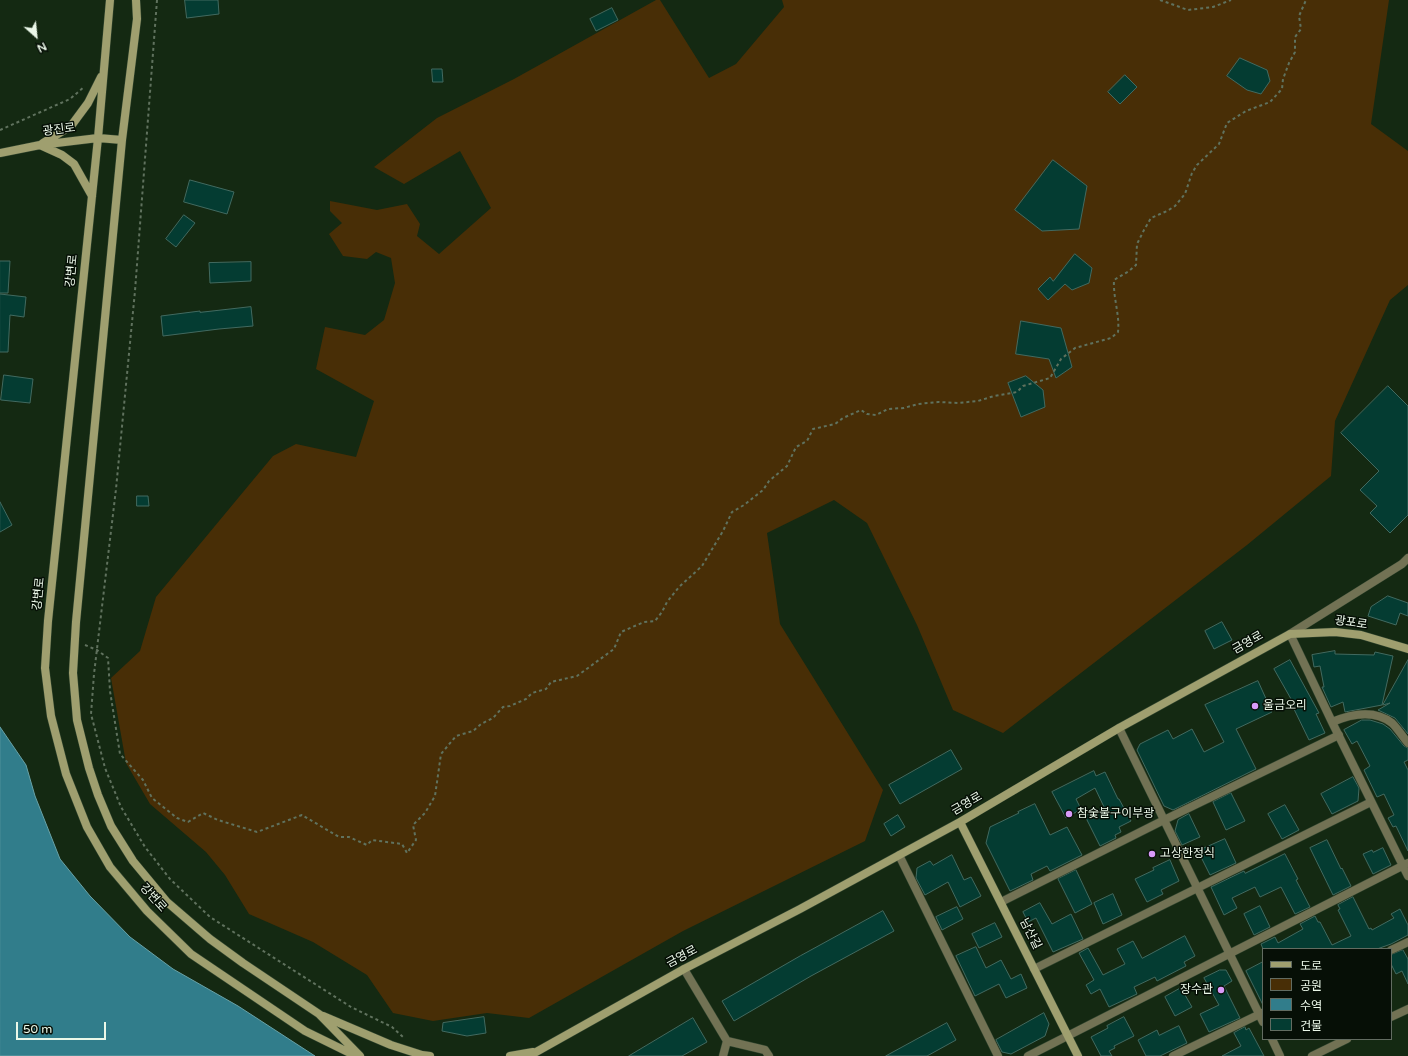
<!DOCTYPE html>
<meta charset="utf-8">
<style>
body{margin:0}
#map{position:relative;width:1408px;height:1056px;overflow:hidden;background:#142912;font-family:"Varela Round","Noto Sans KR",sans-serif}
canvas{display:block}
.legend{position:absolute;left:1262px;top:948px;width:130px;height:92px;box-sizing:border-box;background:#060f06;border:1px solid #626c61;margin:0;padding:5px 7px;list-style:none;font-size:12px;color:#ebf8e9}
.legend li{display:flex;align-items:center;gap:8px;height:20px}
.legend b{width:20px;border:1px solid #626c61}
.north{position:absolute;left:16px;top:16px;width:40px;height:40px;-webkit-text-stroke:3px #060f06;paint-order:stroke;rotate:153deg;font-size:11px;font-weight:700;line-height:16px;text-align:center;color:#ebf8e9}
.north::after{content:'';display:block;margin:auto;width:14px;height:18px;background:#ebf8e9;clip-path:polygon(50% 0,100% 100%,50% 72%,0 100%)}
.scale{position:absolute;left:16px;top:1022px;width:90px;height:18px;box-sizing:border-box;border:2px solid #ebf8e9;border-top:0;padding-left:5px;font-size:12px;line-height:14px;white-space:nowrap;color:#ebf8e9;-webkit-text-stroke:3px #060f06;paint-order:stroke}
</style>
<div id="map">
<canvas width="1408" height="1056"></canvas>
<ul class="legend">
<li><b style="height:5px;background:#9f9f6f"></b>도로</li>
<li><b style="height:11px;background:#482e06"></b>공원</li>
<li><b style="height:11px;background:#317d8b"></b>수역</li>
<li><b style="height:11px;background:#043c32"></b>건물</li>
</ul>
<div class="north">N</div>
<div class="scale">50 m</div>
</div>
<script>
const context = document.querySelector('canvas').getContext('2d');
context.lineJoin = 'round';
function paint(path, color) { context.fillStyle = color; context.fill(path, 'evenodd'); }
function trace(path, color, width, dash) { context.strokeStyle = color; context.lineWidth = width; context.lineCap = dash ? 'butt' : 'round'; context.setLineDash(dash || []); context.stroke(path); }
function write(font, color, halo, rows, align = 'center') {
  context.font = font + ' "Varela Round","Noto Sans KR",sans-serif'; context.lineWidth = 3; context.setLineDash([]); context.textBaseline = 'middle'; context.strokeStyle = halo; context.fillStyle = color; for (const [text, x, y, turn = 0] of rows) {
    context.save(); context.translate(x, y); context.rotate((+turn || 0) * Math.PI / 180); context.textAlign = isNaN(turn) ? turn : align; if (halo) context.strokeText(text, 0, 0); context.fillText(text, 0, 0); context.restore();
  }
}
const green = new Path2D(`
 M 656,0 L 660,0 L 709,78 L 736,64 L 784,7 L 782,0 L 1389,0 L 1371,124 L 1408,151 L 1408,285 L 1390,300 L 1335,421 L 1331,476 L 1247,545 L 1003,733 L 953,710 L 917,625 L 867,523 L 834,500 L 767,533 L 780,624 L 883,790 L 865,841 L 683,931 L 529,1018 L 487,1013 L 433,1021 L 393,1013 L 367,975 L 313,942 L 249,914 L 225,875 L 206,852 L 150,804 L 126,763 L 111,678 L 140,651 L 156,597 L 273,456 L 296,444 L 356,457 L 374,401 L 316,369 L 325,327 L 365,335 L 384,320 L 395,283 L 391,258 L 376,252 L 367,259 L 343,256 L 329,234 L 342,223 L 330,211 L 330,201 L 377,210 L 407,204 L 420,224 L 417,236 L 439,254 L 491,208 L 460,151 L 404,184 L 374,167 L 437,118 L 514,79 Z`);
const water = new Path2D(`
 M 0,727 L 26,765 L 35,796 L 60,859 L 90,896 L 130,937 L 173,969 L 238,1006 L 315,1056 L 0,1056 Z`);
const building = new Path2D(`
 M 185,0 L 218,0 L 219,14 L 187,18 Z
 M 612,8 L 618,20 L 596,31 L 590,19 Z
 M 1240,58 L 1267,70 L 1270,81 L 1261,94 L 1247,90 L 1227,76 Z
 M 432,69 L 442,69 L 443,82 L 433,82 Z
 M 1125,75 L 1137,87 L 1120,104 L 1108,92 Z
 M 1053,160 L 1087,186 L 1079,229 L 1042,231 L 1015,210 Z
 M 190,180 L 234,192 L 227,214 L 184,202 Z
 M 184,215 L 195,223 L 176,247 L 166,239 Z
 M 1075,254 L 1092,268 L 1089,283 L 1072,290 L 1065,284 L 1048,300 L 1038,289 L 1050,277 L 1053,281 Z
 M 0,261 L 10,261 L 8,293 L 0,293 Z
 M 251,262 L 251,281 L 210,283 L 209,263 Z
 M 0,294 L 26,297 L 24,317 L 10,315 L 8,352 L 0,352 Z
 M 251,307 L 253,326 L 219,329 L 163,336 L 161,316 L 200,311 L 200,312 Z
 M 1021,321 L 1061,328 L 1072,367 L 1056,378 L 1049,359 L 1016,354 Z
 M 4,375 L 33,379 L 30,403 L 1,400 Z
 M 1026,376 L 1043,390 L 1045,407 L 1021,417 L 1008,383 Z
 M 1388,386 L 1408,406 L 1408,515 L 1390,533 L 1370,513 L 1377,506 L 1360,490 L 1379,471 L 1341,433 Z
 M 137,496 L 148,496 L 149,506 L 137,506 Z
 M 0,502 L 12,525 L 0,532 Z
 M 1388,596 L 1408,603 L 1408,616 L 1400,613 L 1396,625 L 1368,616 L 1371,607 Z
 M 1222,622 L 1232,640 L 1214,649 L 1205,631 Z
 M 1335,651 L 1335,654 L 1374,655 L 1375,652 L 1393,656 L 1382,705 L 1345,712 L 1343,702 L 1331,707 L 1322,687 L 1324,687 L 1320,666 L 1314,667 L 1312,655 Z
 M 1290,660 L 1319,713 L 1316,714 L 1325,733 L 1309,740 L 1293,707 L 1295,706 L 1274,669 Z
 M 1408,660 L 1408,734 L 1395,718 L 1378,710 L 1390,703 L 1383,705 Z
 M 1258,681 L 1272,712 L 1236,729 L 1256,769 L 1173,810 L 1164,806 L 1137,750 L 1140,744 L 1168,730 L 1173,739 L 1192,729 L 1204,752 L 1224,742 L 1205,705 Z
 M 1362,720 L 1370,720 L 1383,724 L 1390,729 L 1404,746 L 1408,748 L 1408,760 L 1404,762 L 1408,770 L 1408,851 L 1396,826 L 1393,827 L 1388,818 L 1394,815 L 1384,794 L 1377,797 L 1364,770 L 1370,766 L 1357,741 L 1352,744 L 1344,730 Z
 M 951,750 L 962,769 L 900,804 L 889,785 Z
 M 1094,771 L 1096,776 L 1105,772 L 1118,799 L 1119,799 L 1131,821 L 1119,827 L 1121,832 L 1115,835 L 1116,838 L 1100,846 L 1085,816 L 1104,807 L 1095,788 L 1076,799 L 1081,809 L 1066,818 L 1052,792 Z
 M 1353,777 L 1359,788 L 1358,801 L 1332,814 L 1321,794 Z
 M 1231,793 L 1245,821 L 1226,830 L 1213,802 Z
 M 1035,804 L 1050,835 L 1067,827 L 1082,855 L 1050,871 L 1047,866 L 1031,874 L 1033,880 L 1010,891 L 986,843 L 990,827 L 1019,813 L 1018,812 Z
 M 1285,805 L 1299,830 L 1282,839 L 1268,814 Z
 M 1189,814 L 1200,837 L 1182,845 L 1175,831 L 1178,820 Z
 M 898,815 L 905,827 L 891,836 L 884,824 Z
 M 1225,839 L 1236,863 L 1210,875 L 1198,851 Z
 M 1327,840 L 1341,869 L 1342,868 L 1351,886 L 1333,895 L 1310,848 Z
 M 1383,848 L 1391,865 L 1373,874 L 1363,854 L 1372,850 L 1373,852 Z
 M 1285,854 L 1298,879 L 1296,880 L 1310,907 L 1295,914 L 1281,887 L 1260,897 L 1255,887 L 1232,898 L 1237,908 L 1224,915 L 1211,887 L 1244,871 L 1245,873 Z
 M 952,855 L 964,880 L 971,877 L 981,896 L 960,907 L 948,882 L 925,895 L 916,878 L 917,868 L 930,861 L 933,865 Z
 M 1170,860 L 1179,881 L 1161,890 L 1163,894 L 1147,902 L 1135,879 L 1154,870 L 1153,868 Z
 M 1076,870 L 1092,904 L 1075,913 L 1058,879 Z
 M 1113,894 L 1122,915 L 1103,924 L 1094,903 Z
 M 1353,897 L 1369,929 L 1371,928 L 1372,930 L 1394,918 L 1391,914 L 1400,909 L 1408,925 L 1408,935 L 1391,944 L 1377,949 L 1263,949 L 1261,944 L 1275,937 L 1278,943 L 1303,929 L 1300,924 L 1315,916 L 1318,922 L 1320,922 L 1332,945 L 1351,936 L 1338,910 L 1340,909 L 1338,905 Z
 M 1040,903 L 1052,924 L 1071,914 L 1083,939 L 1053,952 L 1036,918 L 1028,922 L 1023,912 Z
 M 1260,906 L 1270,927 L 1254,935 L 1244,914 Z
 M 957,907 L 963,919 L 942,930 L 936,917 Z
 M 883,911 L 894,931 L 811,976 L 734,1021 L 722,1001 L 800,956 Z
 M 995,923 L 1002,937 L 979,948 L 972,934 Z
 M 1185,936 L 1195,956 L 1184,962 L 1186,966 L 1157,981 L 1155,977 L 1134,987 L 1137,994 L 1109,1007 L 1100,989 L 1091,994 L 1086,985 L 1094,980 L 1079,953 L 1088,948 L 1103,975 L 1125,964 L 1117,949 L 1133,941 L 1142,958 Z
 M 976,947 L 986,968 L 1001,960 L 1011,979 L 1021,974 L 1027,988 L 1006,998 L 999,984 L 975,996 L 956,956 Z
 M 1403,950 L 1408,959 L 1408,984 L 1402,971 L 1396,974 L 1391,964 L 1391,955 Z
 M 1263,962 L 1263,1005 L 1246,971 Z
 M 1220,970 L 1226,970 L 1232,981 L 1224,986 L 1240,1018 L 1209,1032 L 1200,1014 L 1219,1005 L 1204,978 Z
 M 1181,988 L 1192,1007 L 1175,1016 L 1165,997 Z
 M 1044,1013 L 1049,1024 L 1045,1036 L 1011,1054 L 1002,1052 L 996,1040 Z
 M 484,1017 L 486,1033 L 467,1036 L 442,1031 L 443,1023 Z
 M 1124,1017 L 1134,1036 L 1114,1046 L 1115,1048 L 1109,1051 L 1112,1056 L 1101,1056 L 1091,1037 L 1108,1028 L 1107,1026 Z
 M 693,1018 L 707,1042 L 682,1056 L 629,1056 Z
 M 947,1023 L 956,1040 L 927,1056 L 886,1056 Z
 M 1179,1026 L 1187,1043 L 1160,1056 L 1146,1056 L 1138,1040 L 1157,1030 L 1159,1035 Z
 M 1245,1027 L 1246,1030 L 1249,1028 L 1264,1056 L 1222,1056 L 1241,1046 L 1234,1033 Z`);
const path = new Path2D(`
 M 157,0 L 135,291 L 116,489 L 94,674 L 91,714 L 105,768 L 121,807 L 145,847 L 170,879 L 210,917 L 351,1007 L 392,1027 L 404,1038
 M 1160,0 L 1188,10 L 1213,7 L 1231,0
 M 0,130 L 70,99 L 84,87
 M 85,645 L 97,650 L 108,658 L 110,691 L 120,754 L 143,780 L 152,798 L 177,818 L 188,822 L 203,813 L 218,820 L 257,832 L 302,815 L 339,837 L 349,837 L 367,845 L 372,840 L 402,844 L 407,853 L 416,840 L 413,825 L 425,813 L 435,796 L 441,754 L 456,736 L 473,731 L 481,724 L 493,718 L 503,707 L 510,706 L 526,699 L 532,693 L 546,689 L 551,682 L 577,676 L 614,649 L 621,632 L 644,622 L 655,621 L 662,612 L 667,602 L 679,587 L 702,566 L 723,531 L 732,512 L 744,505 L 763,490 L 769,481 L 787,466 L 796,447 L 807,441 L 813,429 L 835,424 L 843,418 L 861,410 L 867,414 L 876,415 L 888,409 L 904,408 L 918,404 L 938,402 L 958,403 L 978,401 L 994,396 L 1017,392 L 1023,386 L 1050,378 L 1061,359 L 1075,348 L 1111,338 L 1118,332 C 1120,315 1113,298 1114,280 L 1129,271 L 1136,265 L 1137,244 L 1144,230 L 1151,218 L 1167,211 L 1175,206 L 1185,194 L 1192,173 L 1197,165 L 1219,144 L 1227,123 L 1246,111 L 1270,102 L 1282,89 L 1283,79 L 1289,63 L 1295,52 L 1295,37 L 1301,29 L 1299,16 L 1306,0`);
const street = new Path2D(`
 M 1408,558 L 1402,564 L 1290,634 L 1332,722 L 1408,876
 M 1332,722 C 1351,714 1374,709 1392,723 C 1398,729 1403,737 1408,743
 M 1119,728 L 1263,1022
 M 899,855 L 998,1056
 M 1001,902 L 1164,820 L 1339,735
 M 1391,950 L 1408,942
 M 684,969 L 727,1041 L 765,1050 L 769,1056
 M 1034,969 L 1371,802
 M 1391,1017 L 1408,1009
 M 1272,1039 L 1280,1056
 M 723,1056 L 727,1041
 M 1028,1056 L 1408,863
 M 1173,1056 L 1262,1013
 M 1312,1056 L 1347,1039`);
const secondary = new Path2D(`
 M 110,0 L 98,138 L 48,621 L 45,668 L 51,716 L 66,774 L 87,827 L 110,867 L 147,911 L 191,954 L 305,1031 L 356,1056
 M 136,0 L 137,19 L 122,140 L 76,622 L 73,673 L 77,720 L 89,768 L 98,795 L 111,826 L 133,861 L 167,902 L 210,939 L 243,963 L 319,1014 L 360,1056
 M 43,143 L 71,126 L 88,103 L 101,77
 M 40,145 L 62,155 L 74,164 L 92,196
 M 0,153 L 40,145 L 98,138 L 122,140
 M 960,822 L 1078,1056
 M 323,1016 L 391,1045 L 422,1055 L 430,1056
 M 510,1056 L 533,1052
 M 529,1056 L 684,969 L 800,909 L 960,822 L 1119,728 L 1290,634 L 1335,632 L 1361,635 L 1408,649`);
const markers = [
 [1255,706,4,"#d89af8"],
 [1069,814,4,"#d89af8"],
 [1152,854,4,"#d89af8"],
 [1221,990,4,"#d89af8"]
];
const streetNames = [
 ["광진로",59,130,-7],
 ["강변로",72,271,-84],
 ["강변로",39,594,-84],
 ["광포로",1351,623,8],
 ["금영로",1248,643,-29],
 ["금영로",967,804,-30],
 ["강변로",153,898,48],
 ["남산길",1030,934,63],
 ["금영로",682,957,-28]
];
const poiNames = [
 ["울금오리",1263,706],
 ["참숯불구이부광",1077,814],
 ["고상한정식",1160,854],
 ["장수관",1213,990,"right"]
];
paint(green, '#482e06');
paint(water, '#317d8b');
trace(water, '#69a2a7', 1);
paint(building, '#043c32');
trace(building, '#426a60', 1);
trace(street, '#324630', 9);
trace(secondary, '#324630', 9);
trace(path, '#60725e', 2, [3, 3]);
trace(street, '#727254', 8);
trace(secondary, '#9f9f6f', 8);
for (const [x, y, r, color] of markers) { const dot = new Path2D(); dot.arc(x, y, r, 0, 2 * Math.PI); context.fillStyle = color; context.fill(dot); trace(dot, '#060f06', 1.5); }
write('12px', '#ebf8e9', '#060f06', streetNames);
write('12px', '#ebf8e9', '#060f06', poiNames, 'left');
</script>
